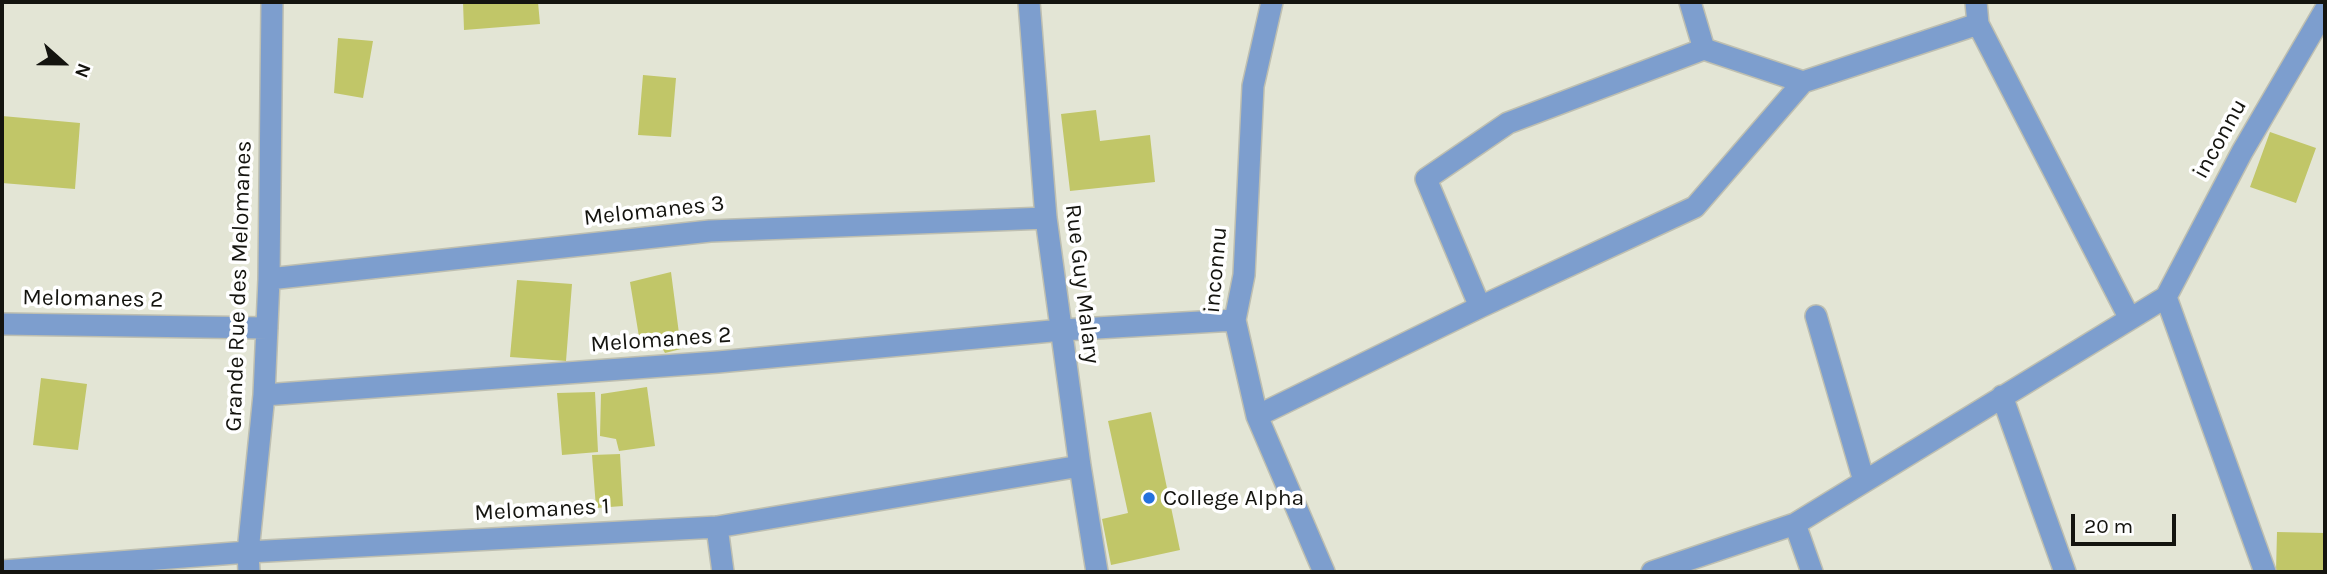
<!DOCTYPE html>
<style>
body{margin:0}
#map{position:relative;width:2327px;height:574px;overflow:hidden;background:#e3e5d5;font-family:Karla,sans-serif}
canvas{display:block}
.frame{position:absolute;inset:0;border:4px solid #14140f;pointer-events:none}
.north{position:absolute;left:28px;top:28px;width:70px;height:70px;-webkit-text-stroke:5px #fff;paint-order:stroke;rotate:111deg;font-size:19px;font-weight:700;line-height:28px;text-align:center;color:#14140f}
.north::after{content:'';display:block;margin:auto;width:24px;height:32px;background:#14140f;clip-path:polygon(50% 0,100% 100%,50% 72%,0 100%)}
.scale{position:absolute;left:2071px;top:514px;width:105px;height:32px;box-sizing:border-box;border:4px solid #14140f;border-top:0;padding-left:9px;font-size:21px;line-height:24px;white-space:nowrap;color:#14140f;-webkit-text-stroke:5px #fff;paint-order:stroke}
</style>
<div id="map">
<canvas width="2327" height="574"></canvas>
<div class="frame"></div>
<div class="north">N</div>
<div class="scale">20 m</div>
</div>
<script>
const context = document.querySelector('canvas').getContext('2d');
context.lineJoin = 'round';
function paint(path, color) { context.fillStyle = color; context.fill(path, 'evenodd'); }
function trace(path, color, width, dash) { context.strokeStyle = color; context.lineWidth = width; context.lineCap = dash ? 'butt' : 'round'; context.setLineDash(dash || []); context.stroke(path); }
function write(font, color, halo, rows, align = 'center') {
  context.font = font + ' Karla,sans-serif'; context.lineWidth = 7; context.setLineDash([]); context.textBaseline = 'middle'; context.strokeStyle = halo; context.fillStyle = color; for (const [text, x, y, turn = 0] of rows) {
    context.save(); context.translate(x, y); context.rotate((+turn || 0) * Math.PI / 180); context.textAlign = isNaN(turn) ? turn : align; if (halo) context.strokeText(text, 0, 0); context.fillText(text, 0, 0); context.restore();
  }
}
const building = new Path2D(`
 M 463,2 L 538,2 L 540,24 L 464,30 Z
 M 338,38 L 373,41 L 363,98 L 334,93 Z
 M 643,75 L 676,78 L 671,137 L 638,135 Z
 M 1096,110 L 1100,141 L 1150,135 L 1155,182 L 1070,191 L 1061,114 Z
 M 2,116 L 80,123 L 75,189 L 2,183 Z
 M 2270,132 L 2316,148 L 2296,203 L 2250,187 Z
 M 671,272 L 681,349 L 665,353 L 661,346 L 641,349 L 630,282 Z
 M 517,280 L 572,284 L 566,361 L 510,357 Z
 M 41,378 L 87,384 L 78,450 L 33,445 Z
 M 647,387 L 655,446 L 619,451 L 616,439 L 600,436 L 601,394 Z
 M 595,392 L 598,452 L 562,455 L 557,393 Z
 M 1151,412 L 1180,550 L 1111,565 L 1102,519 L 1128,513 L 1108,421 Z
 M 620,454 L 623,506 L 596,508 L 592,455 Z
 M 2277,532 L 2325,533 L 2325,572 L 2276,572 Z`);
const minor = new Path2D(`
 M 1029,2 L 1046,218 L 1080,466 L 1097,572
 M 1272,2 L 1253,86 L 1244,275 L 1235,320 L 1257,416 L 1324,572
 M 1690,2 L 1704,49
 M 1976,2 L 1978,24 L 2130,319
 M 269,279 L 710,231 L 1046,218
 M 2166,297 L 2265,572
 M 1480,307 L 1426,179 L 1508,123 L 1704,49 L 1803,82
 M 1816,316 L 1864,481
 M 2,324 L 267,328
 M 264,395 L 718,362 L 1062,330 L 1235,320
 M 2002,396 L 2065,572
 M 1257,416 L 1480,307 L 1695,207 L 1803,82 L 1978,24
 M 1795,524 L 1812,572
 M 717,527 L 723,572
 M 2,571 L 248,552 L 717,527 L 1080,466
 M 249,572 L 248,552 L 264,395 L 269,279 L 272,2
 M 1652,572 L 1795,524 L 2166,297 L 2242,152 L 2325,10`);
const markers = [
 [1149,498,7,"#2572dd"]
];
const streetNames = [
 ["inconnu",2220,139,-61],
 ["Melomanes 3",654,211,-6],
 ["inconnu",1216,270,-85],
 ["Rue Guy Malary",1082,284,83],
 ["Grande Rue des Melomanes",239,286,-88],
 ["Melomanes 2",93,299,1],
 ["Melomanes 2",661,340,-4],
 ["Melomanes 1",542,510,-3]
];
const poiNames = [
 ["College Alpha",1163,498]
];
paint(building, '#c1c668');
trace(minor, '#bebfb1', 24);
trace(minor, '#7d9ece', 21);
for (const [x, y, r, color] of markers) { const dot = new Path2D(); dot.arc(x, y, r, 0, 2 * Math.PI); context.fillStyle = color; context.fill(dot); trace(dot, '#fff', 2.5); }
write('23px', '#14140f', '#fff', streetNames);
write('23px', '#14140f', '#fff', poiNames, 'left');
</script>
